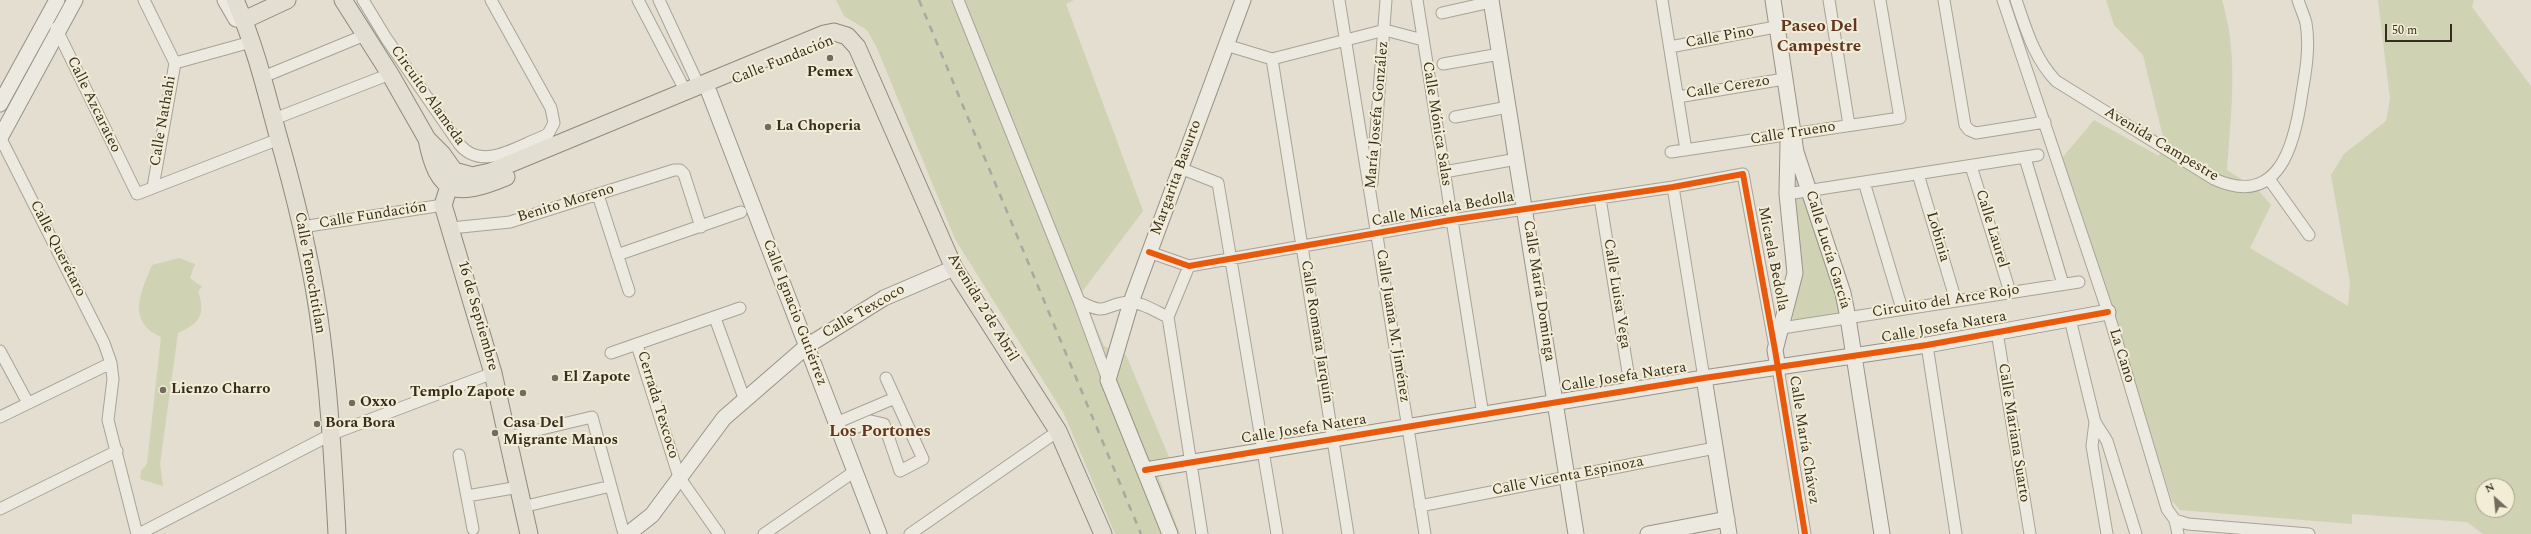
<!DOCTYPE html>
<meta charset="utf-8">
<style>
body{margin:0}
#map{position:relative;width:2531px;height:534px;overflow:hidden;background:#e3decf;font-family:Spectral,serif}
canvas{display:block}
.north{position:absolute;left:2475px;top:478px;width:40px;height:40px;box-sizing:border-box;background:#f3edd6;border:1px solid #a7a08d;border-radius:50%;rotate:333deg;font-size:11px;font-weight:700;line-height:16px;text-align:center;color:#362d20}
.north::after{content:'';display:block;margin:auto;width:14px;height:18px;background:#736b5d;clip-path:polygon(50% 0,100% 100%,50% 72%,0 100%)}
.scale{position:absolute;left:2385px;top:24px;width:67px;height:18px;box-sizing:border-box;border:2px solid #362d20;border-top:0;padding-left:5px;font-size:12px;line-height:14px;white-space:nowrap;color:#362d20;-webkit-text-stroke:3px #f3edd6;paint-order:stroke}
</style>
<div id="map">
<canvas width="2531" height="534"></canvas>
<div class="north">N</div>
<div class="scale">50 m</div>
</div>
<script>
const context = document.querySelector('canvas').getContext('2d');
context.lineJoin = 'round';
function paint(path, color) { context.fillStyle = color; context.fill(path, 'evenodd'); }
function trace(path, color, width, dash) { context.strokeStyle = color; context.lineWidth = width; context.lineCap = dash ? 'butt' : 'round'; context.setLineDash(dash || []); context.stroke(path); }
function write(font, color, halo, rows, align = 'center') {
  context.font = font + ' Spectral,serif'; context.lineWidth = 4; context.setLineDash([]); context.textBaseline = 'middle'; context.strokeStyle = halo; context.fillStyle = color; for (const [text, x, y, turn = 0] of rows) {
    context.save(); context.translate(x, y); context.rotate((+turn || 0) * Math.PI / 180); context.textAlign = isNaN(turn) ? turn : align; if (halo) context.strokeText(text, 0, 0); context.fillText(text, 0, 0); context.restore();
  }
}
const green = new Path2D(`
 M 836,0 L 1074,0 L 1066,4 L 1143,211 L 1082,292 L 1104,346 L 1126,355 L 1169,457 L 1152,460 L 1180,534 L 1115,534 L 1064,414 L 955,239 L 877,48 L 867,30 L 844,16 Z
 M 2106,0 L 2222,0 C 2239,56 2231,112 2227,170 L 2258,190 L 2271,205 L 2250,248 L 2348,306 L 2350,282 L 2331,175 L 2344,154 L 2386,121 L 2390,99 L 2378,0 L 2474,0 L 2472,7 L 2531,86 L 2531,534 L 2483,534 L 2467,522 L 2352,514 L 2352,524 L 2180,510 L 2172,501 L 2078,202 L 2062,158 L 2094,120 L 2159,156 L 2163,137 L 2143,55 L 2114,25 ZM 2483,486 L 2507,486 L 2507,510 L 2483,510 Z
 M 1794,159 L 1832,278 L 1840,316 L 1792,321 L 1801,278 L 1790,203 Z
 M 179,258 L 195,264 L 190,278 L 202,287 L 198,291 C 206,315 200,323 178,333 L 160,464 L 163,486 L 140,479 L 141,471 L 147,464 L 161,337 C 126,321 141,292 152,265 Z`);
const street = new Path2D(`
 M 144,0 L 175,63
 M 363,0 L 386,38 L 460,145 C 482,171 516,147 542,137 L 548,134 L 554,123 L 551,108 L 491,0
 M 638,0 L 686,92
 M 659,0 L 699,86
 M 958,0 L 1079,301 L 1108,380
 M 1339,0 L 1425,534
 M 1417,0 L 1483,415
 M 1662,0 L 1686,150
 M 1829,0 L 1849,125
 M 1944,0 L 1965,125 L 1969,130 L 1976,133 L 2045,122
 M 2003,0 L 2108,312 L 2167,509 L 2175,520 L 2178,534
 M 2016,0 C 2026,29 2034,58 2056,81 L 2214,179 C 2280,209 2295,143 2302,93 C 2306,70 2310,46 2306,23 C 2304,15 2300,7 2298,0
 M 1442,13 L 1491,2
 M 56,28 L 137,194 L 279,139
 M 1226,45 L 1272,59 L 1385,30 L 1423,40
 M 1670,47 L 1770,28
 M 1272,59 L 1348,534
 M 175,63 L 251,42
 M 1443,64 L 1500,54
 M 263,77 L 365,35
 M 1678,97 L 1778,80
 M 1455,117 L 1508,107
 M 274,119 L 390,74
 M 0,137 L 104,343 L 111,363 L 113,379 L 108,420 L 137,534
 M 1671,152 L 1900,118 L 1880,0
 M 2025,158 L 2063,284
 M 1971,166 L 2010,292
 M 1180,168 L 1218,183 L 1277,534
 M 1444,172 L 1517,159
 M 1918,174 L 1956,301
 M 2269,179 L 2309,235
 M 1864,182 L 1902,309
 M 1372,183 L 1386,0
 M 153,187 L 175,63
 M 1673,187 L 1704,378
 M 1787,194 L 2038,155
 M 598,195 L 629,291
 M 1600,198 L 1631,391
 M 302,227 L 443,205
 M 451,228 L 510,222 L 674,170 L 680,170 L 684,174 L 701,227
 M 1149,252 L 1189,266 L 1451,220 L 1673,187 L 1743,174 L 1775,347
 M 617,255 L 741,212
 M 1189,266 L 1168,317 L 1202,534
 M 1079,301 C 1110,318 1103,303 1130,302 C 1141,302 1157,312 1168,317
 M 715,318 L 744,398
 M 2070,319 L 2095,422 L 2107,441 L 2136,534
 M 1782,328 L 2079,282
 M 1997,332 L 2030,534
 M 637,345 L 679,477 L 719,534
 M 1927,345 L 1956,534
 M 0,351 L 28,403
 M 611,353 L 740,308
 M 1778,368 L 1805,534
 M 0,417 L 111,363
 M 2095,422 L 2092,446 L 2107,534
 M 836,423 L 895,398
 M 841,434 L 871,421 L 884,424 L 900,471 L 923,459 L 886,378
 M 508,437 L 592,417 L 624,534
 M 459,455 L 473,529
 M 467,496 L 519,487
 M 1420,506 L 1715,448
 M 522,507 L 611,486
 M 0,509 L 117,451
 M 2175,520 L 2188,524 L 2309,534
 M 139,534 L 332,434 L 493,373
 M 764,534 L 855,471
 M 910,534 L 1058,431`);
const secondary = new Path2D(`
 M 225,0 L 236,19 L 244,20
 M 1491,0 L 1576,534
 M 1773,0 L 1796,152 L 1843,293 L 1848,318 L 1882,534
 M 709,92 L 879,534
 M 0,104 L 57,0
 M 0,138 L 75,0
 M 1778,368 L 1775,350 L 1795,273 L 1787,194 L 1788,143
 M 1704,378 L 1729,534
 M 1145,470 L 1704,378 L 1927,345 L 2108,312
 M 628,534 L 652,515 L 724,418 L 807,346 L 884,298 L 954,268
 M 1170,534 L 1108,380 L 1131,302 L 1243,0
 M 1648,534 L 1727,519`);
const primary = new Path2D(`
 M 235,0 C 254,42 265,87 277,132 C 294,191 309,251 318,311 C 329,385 333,460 337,534
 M 343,0 L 390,74 L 427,139 L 442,154 L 454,171 L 472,176 L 490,172 L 824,34 L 834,32 L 847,36 L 857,47 L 954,268 L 1058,431 L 1103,534
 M 244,20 L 287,0
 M 427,139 C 438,196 457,197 506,177
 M 452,177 L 443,205 L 493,373 L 529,534`);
const rail = new Path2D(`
 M 919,0 L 1141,534`);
const cycleway = new Path2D(`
 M 1149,252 L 1189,266 L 1451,220 L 1673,187 L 1743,174 L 1775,350 L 1805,534
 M 1145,470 L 1704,378 L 1927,345 L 2108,312`);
const markers = [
 [830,58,4,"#736b5d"],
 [768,127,4,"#736b5d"],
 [555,378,4,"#736b5d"],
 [163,390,4,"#736b5d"],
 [523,393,4,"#736b5d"],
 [352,403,4,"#736b5d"],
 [317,424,4,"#736b5d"],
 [495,433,4,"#736b5d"]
];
const streetNames = [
 ["Calle Pino",1720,38,-10],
 ["Calle Fundación",783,61,-22],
 ["Calle Cerezo",1728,88,-9],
 ["Circuito Alameda",427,96,55],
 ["Calle Azcarateo",93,105,64],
 ["María Josefa González",1378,115,-85],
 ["Calle Nathahi",164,121,-80],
 ["Calle Mónica Salas",1436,124,81],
 ["Calle Trueno",1793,134,-9],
 ["Avenida Campestre",2161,145,31],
 ["Margarita Basurto",1177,178,-70],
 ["Benito Moreno",566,204,-17],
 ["Calle Micaela Bedolla",1443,210,-10],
 ["Calle Fundación",373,216,-9],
 ["Calle Laurel",1991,229,73],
 ["Lobinia",1937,237,74],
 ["Calle Querétaro",57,249,63],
 ["Calle Lucía García",1827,250,73],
 ["Micaela Bedolla",1772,259,79],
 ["Calle Tenochtitlan",309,273,80],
 ["Calle María Dominga",1538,291,81],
 ["Calle Luisa Vega",1616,294,81],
 ["Circuito del Arce Rojo",1946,302,-9],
 ["Avenida 2 de Abril",982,308,59],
 ["Calle Texcoco",864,312,-30],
 ["Calle Ignacio Gutiérrez",794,313,69],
 ["16 de Septiembre",477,316,74],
 ["Calle Juana M. Jiménez",1392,326,81],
 ["Calle Josefa Natera",1944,328,-10],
 ["Calle Romana Jarquín",1316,332,81],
 ["La Cano",2121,356,73],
 ["Calle Josefa Natera",1624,378,-9],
 ["Cerrada Texcoco",657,405,73],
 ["Calle Josefa Natera",1304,430,-9],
 ["Calle Mariana Suarto",2013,433,81],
 ["Calle María Chávez",1803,440,81],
 ["Calle Vicenta Espinoza",1568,477,-11]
];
const poiNames = [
 ["Pemex",830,73,"center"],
 ["La Choperia",776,127],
 ["El Zapote",563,378],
 ["Lienzo Charro",171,390],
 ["Templo Zapote",515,393,"right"],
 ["Oxxo",360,403],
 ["Bora Bora",325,424],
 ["Casa Del",503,424],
 ["Migrante Manos",503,441]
];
const quarterNames = [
 ["Paseo Del",1819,28],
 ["Campestre",1819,48],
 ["Los Portones",880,433]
];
paint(green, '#cfd2b3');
trace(street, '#a8a398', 13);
trace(secondary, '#989388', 17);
trace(primary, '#8e897e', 19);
trace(street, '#ece9e0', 11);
trace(secondary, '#ece9e0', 15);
trace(primary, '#e2dfd2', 17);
trace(rail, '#aba8a0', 2.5, [7, 7]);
trace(cycleway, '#e8590c', 6);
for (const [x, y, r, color] of markers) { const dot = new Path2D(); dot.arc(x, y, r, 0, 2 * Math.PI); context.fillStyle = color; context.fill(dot); trace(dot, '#f3edd6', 1.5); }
write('15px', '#362d20', '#f3edd6', streetNames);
write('bold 15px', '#362d20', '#f3edd6', poiNames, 'left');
write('bold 17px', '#603523', '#f3edd6', quarterNames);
</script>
